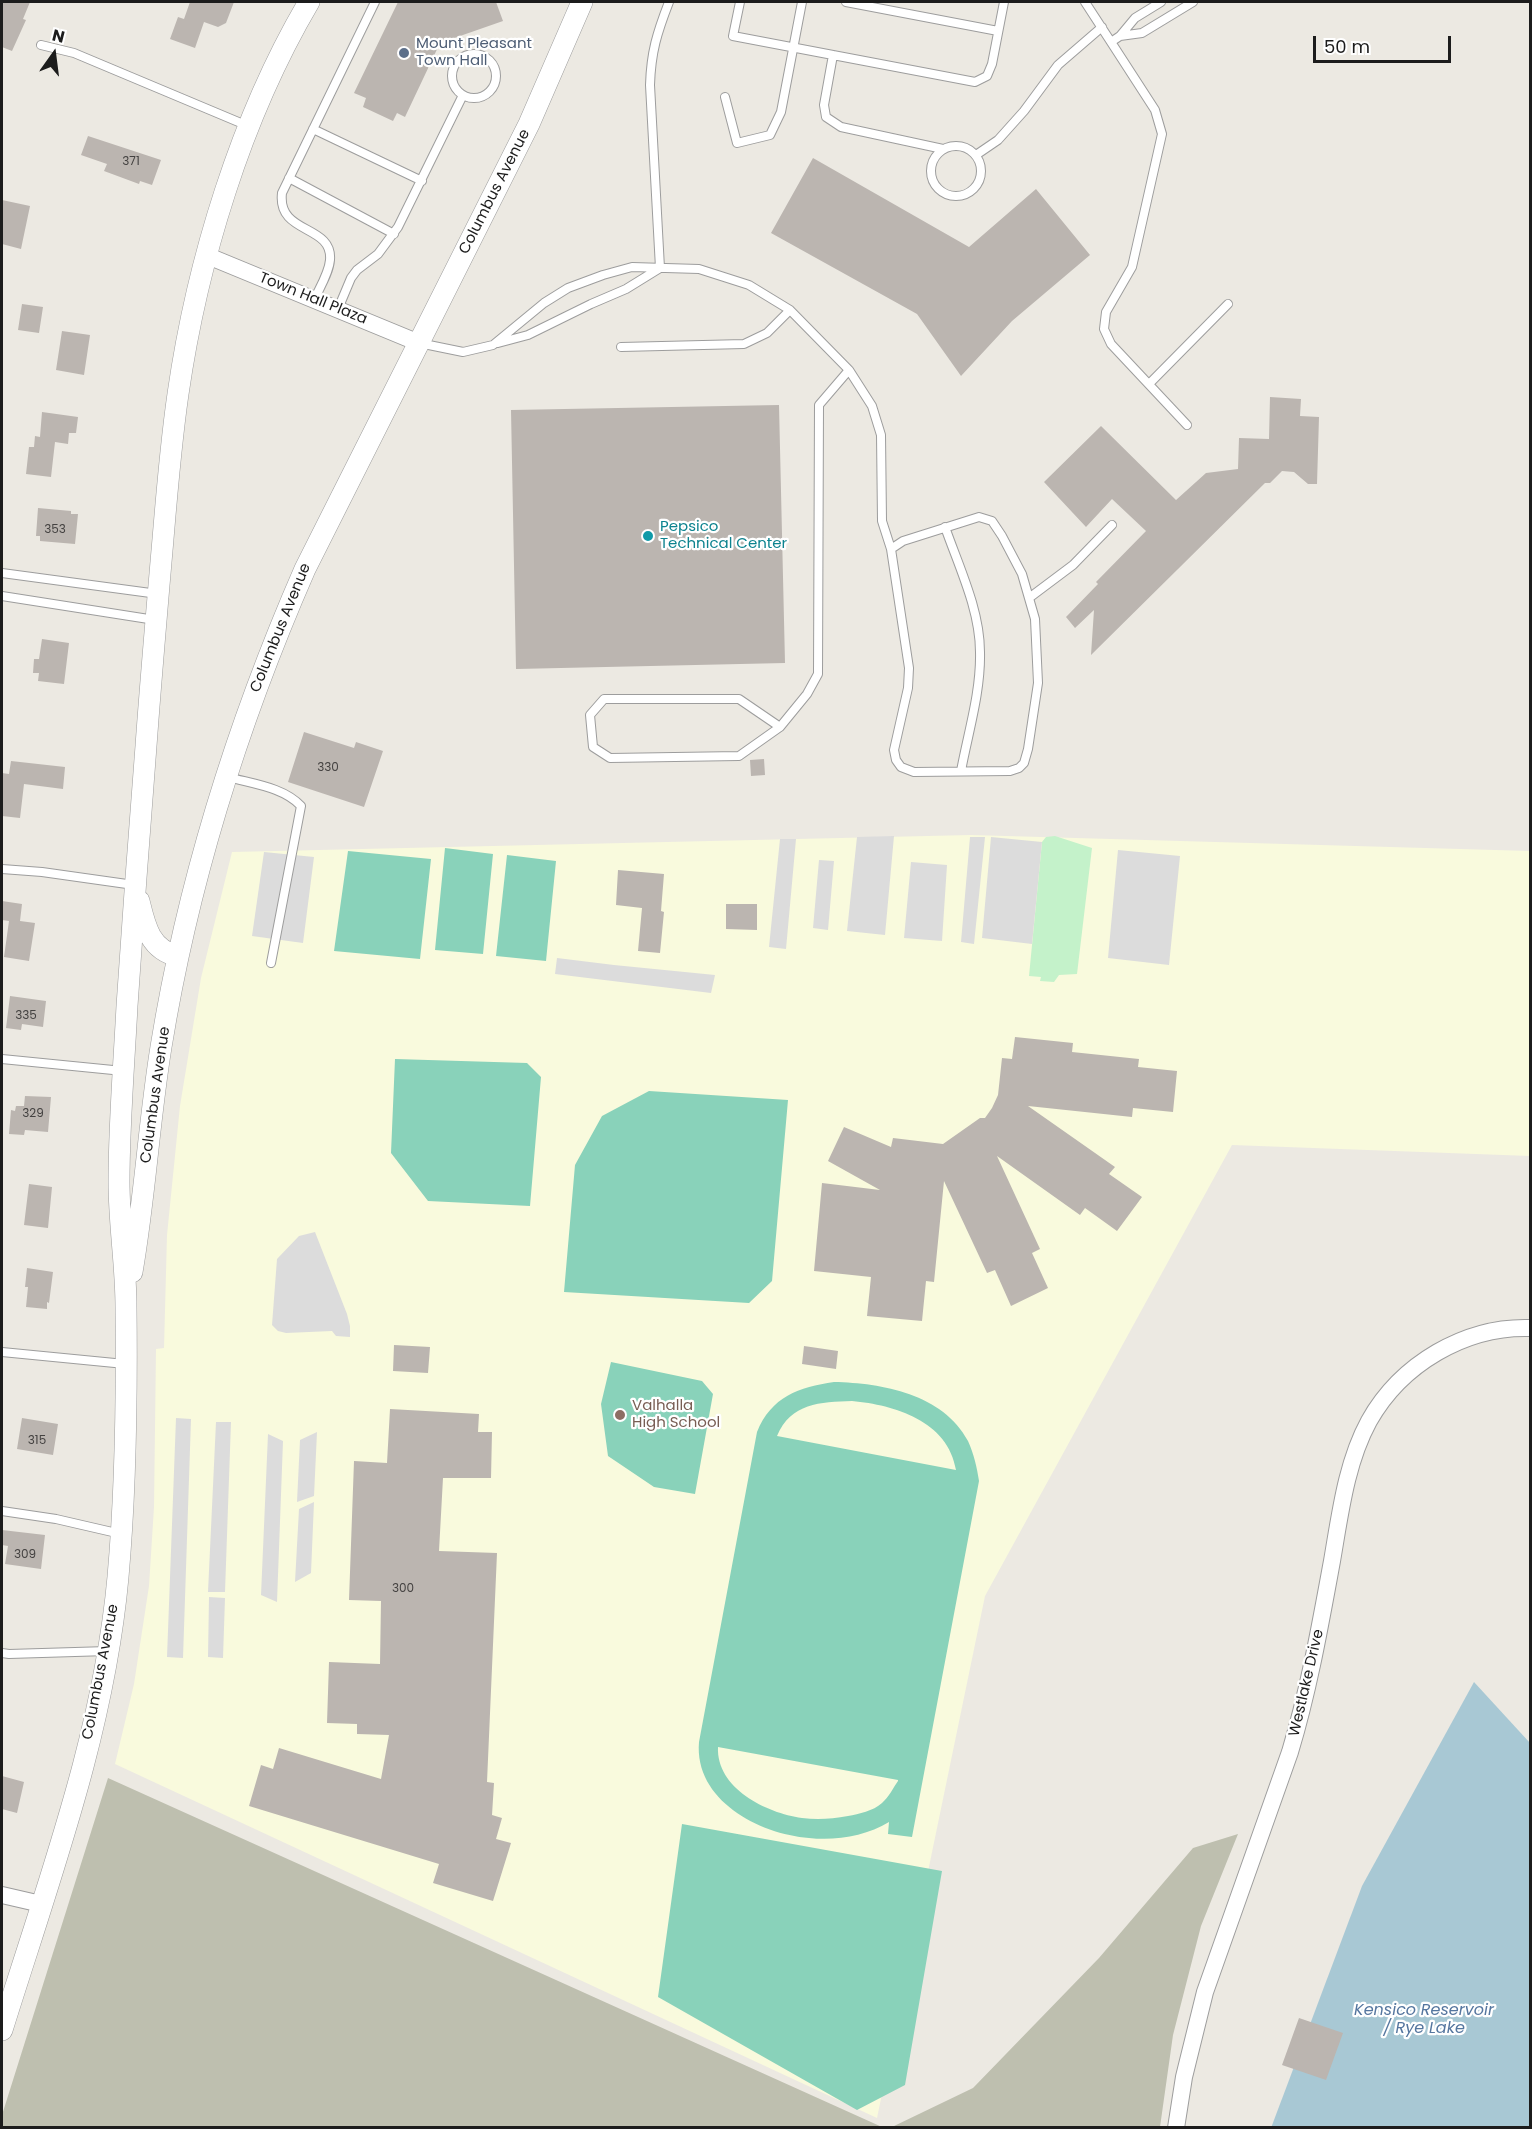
<!DOCTYPE html>
<style>
body{margin:0}
#map{position:relative;width:1532px;height:2129px;overflow:hidden;background:#ece9e2;font-family:Poppins,sans-serif}
canvas{display:block}
.frame{position:absolute;inset:0;border:3px solid #1c1c1c;pointer-events:none}
.north{position:absolute;left:24px;top:24px;width:60px;height:60px;-webkit-text-stroke:4px #fff;paint-order:stroke;rotate:14deg;font-size:16px;font-weight:700;line-height:24px;text-align:center;color:#1c1c1c}
.north::after{content:'';display:block;margin:auto;width:21px;height:27px;background:#1c1c1c;clip-path:polygon(50% 0,100% 100%,50% 72%,0 100%)}
.scale{position:absolute;left:1313px;top:36px;width:138px;height:27px;box-sizing:border-box;border:3px solid #1c1c1c;border-top:0;padding-left:8px;font-size:18px;line-height:21px;white-space:nowrap;color:#1c1c1c;-webkit-text-stroke:4px #fff;paint-order:stroke}
</style>
<div id="map">
<canvas width="1532" height="2129"></canvas>
<div class="frame"></div>
<div class="north">N</div>
<div class="scale">50 m</div>
</div>
<script>
const context = document.querySelector('canvas').getContext('2d');
context.lineJoin = 'round';
function paint(path, color) { context.fillStyle = color; context.fill(path, 'evenodd'); }
function trace(path, color, width, dash) { context.strokeStyle = color; context.lineWidth = width; context.lineCap = dash ? 'butt' : 'round'; context.setLineDash(dash || []); context.stroke(path); }
function write(font, color, halo, rows, align = 'center') {
  context.font = font + ' Poppins,sans-serif'; context.lineWidth = 4.5; context.setLineDash([]); context.textBaseline = 'middle'; context.strokeStyle = halo; context.fillStyle = color; for (const [text, x, y, turn = 0] of rows) {
    context.save(); context.translate(x, y); context.rotate((+turn || 0) * Math.PI / 180); context.textAlign = isNaN(turn) ? turn : align; if (halo) context.strokeText(text, 0, 0); context.fillText(text, 0, 0); context.restore();
  }
}
const education = new Path2D(`
 M 971,835 L 1530,851 L 1530,1156 L 1232,1145 L 985,1596 L 877,2118 L 115,1764 L 134,1684 L 149,1586 L 154,1507 L 156,1349 L 164,1348 L 167,1235 L 180,1106 L 201,978 L 232,852 Z`);
const construction = new Path2D(`
 M 108,1778 L 882,2127 L 2,2127 L 2,2115 Z
 M 1238,1834 L 1201,1926 L 1173,2035 L 1160,2127 L 892,2127 L 973,2088 L 1099,1958 L 1193,1848 Z`);
const park = new Path2D(`
 M 1055,836 L 1092,848 L 1077,974 L 1059,975 L 1054,982 L 1040,981 L 1041,977 L 1029,976 L 1042,842 L 1046,837 Z`);
const pitch = new Path2D(`
 M 445,848 L 493,854 L 483,954 L 435,950 Z
 M 348,851 L 431,859 L 420,959 L 334,951 Z
 M 507,855 L 556,861 L 546,961 L 496,956 Z
 M 395,1059 L 527,1063 L 541,1077 L 530,1206 L 428,1201 L 391,1153 Z
 M 649,1091 L 788,1100 L 772,1281 L 749,1303 L 564,1292 L 575,1165 L 602,1116 Z
 M 611,1362 L 702,1381 L 713,1394 L 695,1494 L 654,1487 L 608,1456 L 601,1404 Z
 M 834,1382 C 882,1383 943,1394 968,1441 C 974,1454 977,1468 979,1481 L 912,1837 L 888,1834 L 889,1822 C 866,1836 836,1841 809,1838 C 759,1834 694,1800 699,1742 L 757,1432 C 771,1397 799,1387 834,1382 ZM 852,1401 C 895,1405 948,1421 956,1470 L 777,1436 C 791,1403 820,1402 852,1401 ZM 718,1747 L 898,1780 L 898,1781 C 893,1788 889,1797 882,1803 C 873,1811 859,1814 848,1816 C 832,1819 817,1820 802,1818 C 766,1813 716,1788 718,1747 Z
 M 682,1824 L 942,1871 L 905,2085 L 857,2110 L 658,1997 Z`);
const parking = new Path2D(`
 M 894,836 L 885,935 L 847,931 L 857,837 Z
 M 970,837 L 985,837 L 974,944 L 961,942 Z
 M 991,837 L 1042,842 L 1032,944 L 982,938 Z
 M 780,839 L 796,839 L 786,949 L 769,947 Z
 M 1118,850 L 1180,856 L 1169,965 L 1108,958 Z
 M 264,852 L 314,857 L 303,943 L 252,936 Z
 M 819,860 L 834,861 L 828,930 L 813,928 Z
 M 911,862 L 947,865 L 942,941 L 904,938 Z
 M 557,958 L 614,965 L 715,975 L 711,993 L 555,974 Z
 M 315,1232 L 347,1314 L 350,1326 L 350,1337 L 336,1336 L 332,1331 L 286,1333 L 278,1331 L 272,1325 L 277,1259 L 299,1236 Z
 M 176,1418 L 191,1419 L 183,1658 L 167,1657 Z
 M 216,1422 L 231,1422 L 225,1592 L 208,1592 Z
 M 317,1432 L 314,1496 L 297,1502 L 300,1440 Z
 M 268,1434 L 283,1441 L 277,1602 L 261,1595 Z
 M 314,1502 L 311,1573 L 295,1582 L 299,1509 Z
 M 209,1597 L 225,1598 L 223,1658 L 208,1657 Z`);
const water = new Path2D(`
 M 1474,1682 L 1530,1743 L 1530,2127 L 1271,2128 L 1362,1886 Z`);
const building = new Path2D(`
 M 2,2 L 30,2 L 23,19 L 26,20 L 12,51 L 2,47 Z
 M 190,2 L 234,2 L 226,23 L 218,27 L 204,22 L 195,48 L 170,39 L 178,17 L 184,19 Z
 M 398,2 L 496,2 L 503,21 L 440,43 L 405,117 L 397,113 L 393,121 L 363,107 L 366,98 L 354,93 Z
 M 88,136 L 161,160 L 152,185 L 140,181 L 139,184 L 104,171 L 107,164 L 81,155 Z
 M 813,158 L 969,247 L 1036,189 L 1090,255 L 1012,321 L 961,376 L 917,314 L 771,233 Z
 M 2,200 L 30,206 L 21,249 L 2,244 Z
 M 22,304 L 43,307 L 39,333 L 18,330 Z
 M 62,331 L 90,335 L 84,375 L 56,370 Z
 M 1270,397 L 1301,399 L 1300,416 L 1319,417 L 1317,484 L 1308,484 L 1294,472 L 1282,471 L 1270,483 L 1265,483 L 1091,655 L 1094,610 L 1075,628 L 1066,617 L 1098,584 L 1096,582 L 1146,531 L 1112,499 L 1086,527 L 1044,482 L 1101,426 L 1176,500 L 1206,473 L 1238,469 L 1239,438 L 1269,439 Z
 M 779,405 L 785,663 L 516,669 L 511,410 Z
 M 42,412 L 78,417 L 76,433 L 69,433 L 68,444 L 55,442 L 51,477 L 26,474 L 29,447 L 34,447 L 35,436 L 40,437 Z
 M 38,508 L 71,511 L 71,514 L 78,514 L 75,544 L 40,541 L 40,536 L 36,536 Z
 M 42,639 L 69,643 L 64,684 L 38,681 L 39,673 L 33,673 L 34,659 L 39,659 Z
 M 304,732 L 354,748 L 356,742 L 383,751 L 364,807 L 288,782 Z
 M 764,759 L 765,775 L 751,776 L 750,760 Z
 M 11,761 L 65,767 L 63,789 L 24,784 L 20,818 L 2,816 L 2,773 L 9,774 Z
 M 618,870 L 664,874 L 661,911 L 664,912 L 660,953 L 638,951 L 642,908 L 616,905 Z
 M 2,901 L 22,904 L 20,921 L 35,923 L 29,961 L 4,957 L 9,921 L 2,920 Z
 M 726,904 L 757,904 L 757,930 L 726,929 Z
 M 10,996 L 46,1001 L 43,1027 L 22,1024 L 21,1030 L 6,1028 Z
 M 1015,1037 L 1073,1043 L 1072,1052 L 1139,1059 L 1138,1067 L 1177,1071 L 1173,1112 L 1133,1108 L 1132,1117 L 1028,1106 L 1115,1167 L 1109,1174 L 1142,1197 L 1117,1231 L 1085,1208 L 1080,1215 L 997,1156 L 1040,1249 L 1032,1253 L 1048,1288 L 1011,1306 L 995,1270 L 987,1273 L 944,1181 L 934,1282 L 926,1281 L 922,1321 L 867,1316 L 871,1277 L 814,1271 L 822,1183 L 880,1190 L 828,1161 L 844,1127 L 891,1147 L 893,1138 L 943,1144 L 980,1118 L 985,1118 L 992,1108 L 998,1095 L 1002,1058 L 1012,1059 Z
 M 25,1096 L 51,1097 L 48,1132 L 25,1130 L 24,1135 L 9,1134 L 11,1110 L 15,1111 L 16,1106 L 24,1106 Z
 M 29,1184 L 52,1187 L 48,1228 L 24,1225 Z
 M 27,1268 L 53,1272 L 49,1303 L 47,1302 L 47,1309 L 26,1307 L 28,1287 L 25,1287 Z
 M 394,1345 L 430,1347 L 428,1373 L 393,1371 Z
 M 804,1346 L 838,1351 L 836,1369 L 802,1364 Z
 M 390,1409 L 479,1414 L 478,1432 L 492,1432 L 491,1478 L 443,1478 L 439,1551 L 497,1553 L 487,1782 L 494,1783 L 492,1815 L 502,1818 L 496,1839 L 511,1843 L 493,1901 L 433,1883 L 439,1864 L 249,1806 L 261,1765 L 273,1769 L 279,1748 L 381,1779 L 389,1735 L 357,1734 L 357,1724 L 327,1723 L 329,1662 L 380,1664 L 381,1601 L 349,1600 L 354,1461 L 387,1463 Z
 M 22,1418 L 58,1424 L 53,1455 L 17,1449 Z
 M 2,1530 L 45,1535 L 41,1569 L 5,1564 L 8,1546 L 2,1545 Z
 M 2,1776 L 24,1782 L 17,1813 L 2,1809 Z
 M 1299,2018 L 1343,2033 L 1326,2080 L 1282,2065 Z`);
const service = new Path2D(`
 M 740,2 L 733,36 L 975,82 L 987,76 L 992,64 L 1004,2
 M 846,2 L 998,31
 M 1085,2 L 1111,42
 M 1161,2 L 1135,18 L 1120,36 L 1111,42 L 1155,110 L 1162,134 L 1132,267 L 1106,312 L 1104,329 L 1111,344 L 1187,425
 M 1120,36 L 1142,33 L 1193,2
 M 41,45 L 74,53 L 248,126
 M452 76a22 22 0 1 1 44 0a22 22 0 1 1-44 0Z
 M 833,55 L 824,105 L 826,117 L 841,127 L 943,149
 M 725,97 L 737,143 L 770,135 L 781,112 L 802,2
 M 313,129 L 422,181
 M931 171a25 25 0 1 1 50 0a25 25 0 1 1-50 0Z
 M 976,155 L 998,140 L 1024,111 L 1058,65 L 1102,27
 M 289,178 L 394,234
 M 314,300 C 320,287 329,273 330,260 C 333,224 277,235 282,193 L 375,2
 M 338,309 L 351,278 L 357,270 L 378,254 L 398,227 L 463,95
 M 419,343 L 463,352 L 493,345 L 544,303 L 568,288 L 603,275 L 632,267 L 699,269 L 749,285 L 790,310 L 849,370 L 872,406 L 881,435 L 882,521 L 891,549
 M 498,343 L 528,335 L 591,304 L 626,289 L 660,268 L 650,85 C 651,52 657,33 669,2
 M 621,347 L 744,344 L 767,333 L 790,310
 M 1149,384 L 1228,304
 M 979,517 L 992,521 L 1002,536 L 1022,574 L 1035,619 L 1038,683 L 1028,749 L 1024,763 L 1019,768 L 1010,771 L 914,772 L 901,767 L 896,760 L 894,750 L 908,688 L 909,668 L 891,549 L 903,541 Z
 M 945,527 C 959,567 980,610 980,652 C 981,692 968,733 961,771
 M 2,573 L 158,594
 M 2,596 L 155,620
 M 1029,598 L 1073,565 L 1112,525
 M 780,727 L 739,699 L 604,699 L 590,715 L 593,747 L 610,758 L 739,756 L 780,727 L 807,694 L 818,674 L 819,405 L 849,370
 M 228,777 C 253,784 283,787 301,806 L 271,963
 M 2,869 L 42,872 L 134,885
 M 2,1059 L 123,1071
 M 2,1352 L 125,1364
 M 2,1511 L 56,1519 L 121,1534
 M 2,1653 L 9,1654 L 108,1651`);
const minor = new Path2D(`
 M 208,256 L 419,343
 M 2,1895 L 41,1904
 M 1176,2128 L 1184,2077 L 1205,1992 L 1290,1752 C 1309,1689 1320,1626 1332,1561 C 1340,1515 1346,1463 1369,1421 C 1401,1364 1465,1326 1530,1328`);
const tertiary = new Path2D(`
 M 139,901 C 145,926 150,950 178,956
 M 132,1272 C 145,1197 149,1121 161,1047 C 188,881 238,722 305,569 L 529,124 L 582,2
 M 2,2030 C 48,1882 104,1733 118,1577 C 126,1488 127,1396 126,1307 C 126,1265 119,1224 119,1182 C 119,1123 124,1064 127,1006 C 133,919 139,833 146,746 C 151,677 157,608 163,539 C 167,491 171,442 178,394 C 197,262 241,117 309,2`);
const markers = [
 [404,53,6,"#5c6f8a"],
 [648,536,6,"#0f9aa8"],
 [620,1415,6,"#8d6e63"]
];
const numberNames = [
 ["371",131,162],
 ["353",55,530],
 ["330",328,768],
 ["335",26,1016],
 ["329",33,1114],
 ["315",37,1441],
 ["309",25,1555],
 ["300",403,1589]
];
const serviceNames = [
 ["Mount Pleasant",416,44],
 ["Town Hall",416,61]
];
const streetNames = [
 ["Columbus Avenue",495,192,-63],
 ["Town Hall Plaza",313,299,22],
 ["Columbus Avenue",281,628,-68],
 ["Columbus Avenue",156,1095,-82],
 ["Columbus Avenue",101,1672,-79],
 ["Westlake Drive",1307,1683,-77]
];
const cultureNames = [
 ["Pepsico",660,527],
 ["Technical Center",660,544]
];
const educationNames = [
 ["Valhalla",632,1406],
 ["High School",632,1423]
];
const waterNames = [
 ["Kensico Reservoir",1424,2011],
 ["/ Rye Lake",1424,2029]
];
paint(education, '#f9fadd');
paint(construction, '#bebfaf');
paint(park, '#c4f2ca');
paint(pitch, '#89d2ba');
paint(parking, '#dcdcdc');
paint(water, '#a8c8d4');
paint(building, '#bbb5b0');
trace(service, '#9d9d9d', 10);
trace(minor, '#9d9d9d', 18);
trace(tertiary, '#9d9d9d', 22);
trace(service, '#fff', 8);
trace(minor, '#fff', 16);
trace(tertiary, '#fff', 21);
for (const [x, y, r, color] of markers) { const dot = new Path2D(); dot.arc(x, y, r, 0, 2 * Math.PI); context.fillStyle = color; context.fill(dot); trace(dot, '#fff', 2); }
write('12px', '#444241', null, numberNames);
write('15px', '#4e5e75', '#fff', serviceNames, 'left');
write('15px', '#1c1c1c', '#fff', streetNames);
write('15px', '#0d838f', '#fff', cultureNames, 'left');
write('15px', '#785e54', '#fff', educationNames, 'left');
write('italic 16px', '#55769f', '#fff', waterNames);
</script>
